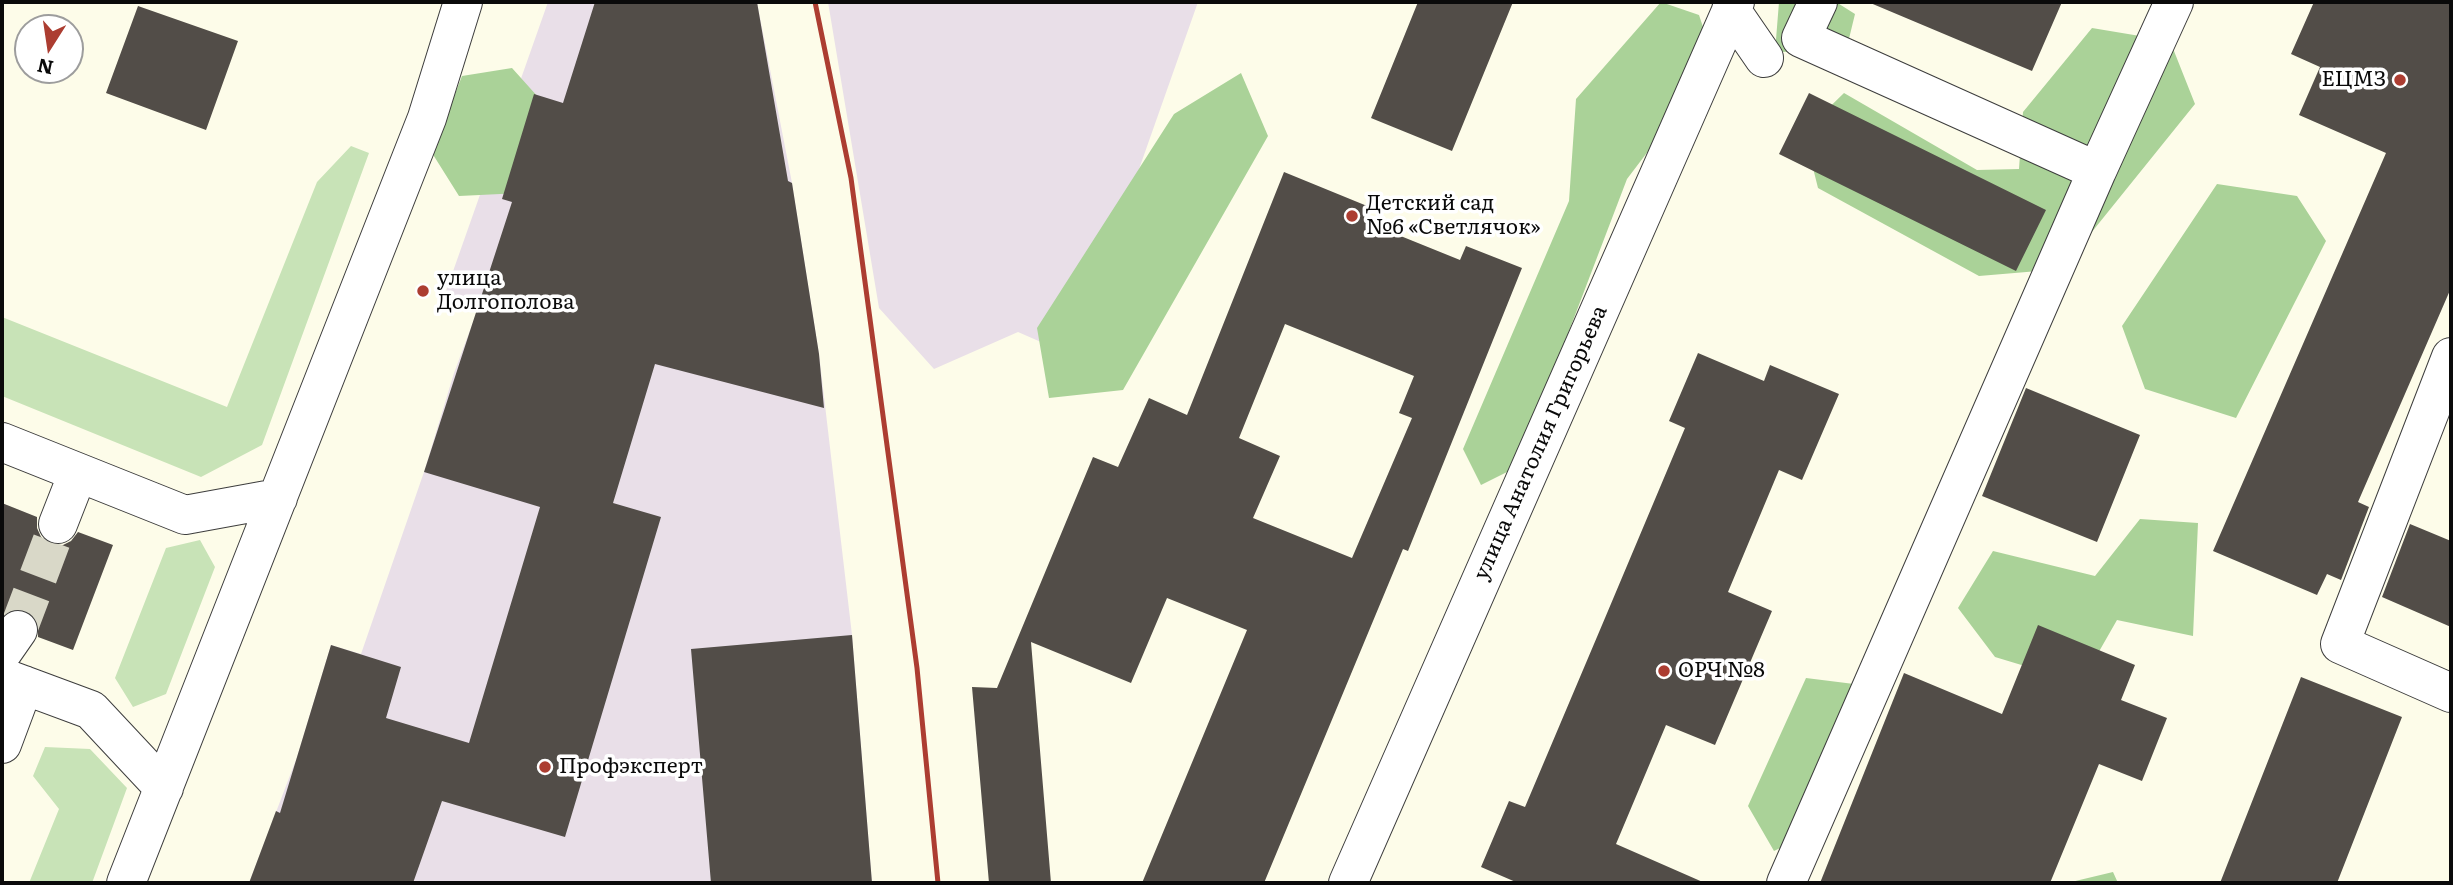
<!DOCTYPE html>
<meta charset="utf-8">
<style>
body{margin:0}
#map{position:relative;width:2453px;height:885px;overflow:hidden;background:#fdfce9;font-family:Literata,serif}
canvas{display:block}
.frame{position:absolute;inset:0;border:4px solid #0a0a0a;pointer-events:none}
.north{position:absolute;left:14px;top:14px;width:70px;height:70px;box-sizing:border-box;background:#fff;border:2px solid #9d9d9d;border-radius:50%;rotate:192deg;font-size:19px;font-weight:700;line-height:28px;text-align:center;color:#0a0a0a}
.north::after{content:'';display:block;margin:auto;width:24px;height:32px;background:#ac3d31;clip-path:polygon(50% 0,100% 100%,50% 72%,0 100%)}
</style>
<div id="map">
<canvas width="2453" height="885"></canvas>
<div class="frame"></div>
<div class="north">N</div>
</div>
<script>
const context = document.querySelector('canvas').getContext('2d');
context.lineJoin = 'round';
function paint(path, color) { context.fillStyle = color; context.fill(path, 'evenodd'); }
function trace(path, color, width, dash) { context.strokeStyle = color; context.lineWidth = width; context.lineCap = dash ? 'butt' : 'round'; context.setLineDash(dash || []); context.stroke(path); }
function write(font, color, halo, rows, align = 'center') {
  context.font = font + ' Literata,serif'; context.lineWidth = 7; context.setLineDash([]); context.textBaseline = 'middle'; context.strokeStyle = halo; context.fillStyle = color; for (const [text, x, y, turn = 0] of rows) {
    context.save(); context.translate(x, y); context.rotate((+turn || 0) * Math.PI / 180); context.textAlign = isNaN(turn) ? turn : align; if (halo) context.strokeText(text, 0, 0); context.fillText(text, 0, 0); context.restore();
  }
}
const industrial = new Path2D(`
 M 548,2 L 757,2 L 792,183 L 819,354 L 852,635 L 872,883 L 249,883 L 297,757 L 331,645 L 361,654 L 424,472 L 454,373 L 479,306 L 445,294 Z
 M 828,2 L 1198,2 L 1073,356 L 1018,332 L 934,369 L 879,308 Z`);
const green = new Path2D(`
 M 351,146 L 369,153 L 262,445 L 201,477 L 2,396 L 2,317 L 227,407 L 317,182 Z
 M 200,540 L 215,567 L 166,694 L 133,707 L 115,678 L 166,548 Z
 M 45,747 L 90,749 L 127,788 L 92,883 L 29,883 L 59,809 L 33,776 Z`);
const forest = new Path2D(`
 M 1661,2 L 1699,15 L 1715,63 L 1627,179 L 1517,467 L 1481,485 L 1463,449 L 1569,201 L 1576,99 Z
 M 1779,2 L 1836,2 L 1855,14 L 1846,51 L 1775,52 Z
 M 2092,28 L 2170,41 L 2195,104 L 2062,269 L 1979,276 L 1818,188 L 1804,132 L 1844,93 L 1977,170 L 2019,169 L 2023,112 Z
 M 512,68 L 547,107 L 521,193 L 459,196 L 432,153 L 462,76 Z
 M 1241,73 L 1268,136 L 1123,390 L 1049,398 L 1037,328 L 1174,114 Z
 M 2217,184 L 2297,196 L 2326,241 L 2236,418 L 2145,389 L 2122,326 Z
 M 2140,519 L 2198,523 L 2193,636 L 2117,620 L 2081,683 L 1995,657 L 1958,608 L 1993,551 L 2095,576 Z
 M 1806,678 L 1854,684 L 1815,831 L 1774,851 L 1748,806 Z
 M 2113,872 L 2118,883 L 2066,883 L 2067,883 Z`);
const building = new Path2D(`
 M 595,2 L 757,2 L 788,181 L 792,183 L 819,354 L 824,408 L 655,364 L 613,503 L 661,517 L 565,837 L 442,801 L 413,883 L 249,883 L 276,811 L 280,813 L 331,645 L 401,667 L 386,718 L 469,743 L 540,507 L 424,472 L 512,202 L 502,199 L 534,94 L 563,103 Z
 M 1418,2 L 1513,2 L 1452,151 L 1371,118 Z
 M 1868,2 L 2062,2 L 2032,71 Z
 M 2314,2 L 2451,2 L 2451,288 L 2358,502 L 2369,507 L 2341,580 L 2327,574 L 2317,595 L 2213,551 L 2386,153 L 2299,115 L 2320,67 L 2291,54 Z
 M 138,6 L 238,41 L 206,130 L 106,93 Z
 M 1809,93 L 2046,210 L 2016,271 L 1779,154 Z
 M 1284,172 L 1372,208 L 1366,222 L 1460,260 L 1466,246 L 1522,268 L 1408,551 L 1403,549 L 1264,883 L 1142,883 L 1247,630 L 1167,598 L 1131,683 L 1031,642 L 1051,883 L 989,883 L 972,687 L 997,688 L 1093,457 L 1118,467 L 1149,398 L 1187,415 ZM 1285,324 L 1414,376 L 1399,413 L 1412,418 L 1352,558 L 1253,518 L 1280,456 L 1239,438 Z
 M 1698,353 L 1764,381 L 1770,365 L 1839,394 L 1802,480 L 1779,470 L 1728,592 L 1772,611 L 1715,745 L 1666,725 L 1616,844 L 1705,883 L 1518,883 L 1481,867 L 1509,801 L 1525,807 L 1605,618 L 1685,428 L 1669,421 Z
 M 2026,388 L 2140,435 L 2097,542 L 1982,496 Z
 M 2,503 L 37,517 L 37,528 L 41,537 L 51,545 L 61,546 L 71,541 L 78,532 L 113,545 L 73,650 L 38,637 L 38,621 L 30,612 L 19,608 L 2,616 Z
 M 2410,524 L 2451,541 L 2451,627 L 2382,597 Z
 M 2038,625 L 2135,665 L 2121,700 L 2167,718 L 2142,781 L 2099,764 L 2050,883 L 1820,883 L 1904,673 L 2002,714 Z
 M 852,635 L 872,883 L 711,883 L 691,649 Z
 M 2301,677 L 2402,717 L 2337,883 L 2220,883 Z`);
const minorTunnel = new Path2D(`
 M 18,630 L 58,524`);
const minor = new Path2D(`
 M 1731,10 L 1764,58
 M 2097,171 L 2174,2
 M 2451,357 L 2340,644 L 2451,693
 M 2,442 L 185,515 L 278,498
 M 58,524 L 78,473
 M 2,653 L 18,630
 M 2,677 L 91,710 L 164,788
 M 2,744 L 24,685
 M 126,883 L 427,118 L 463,2
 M 1348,883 L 1735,2
 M 1786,883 L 2097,171 L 1801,38 L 1818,2`);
const rail = new Path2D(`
 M 815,2 L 851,178 L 917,668 L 938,883`);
const markers = [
 [2400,80,7,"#ac3d31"],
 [1352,216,7,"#ac3d31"],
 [423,291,7,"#ac3d31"],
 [1664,671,7,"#ac3d31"],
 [545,767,7,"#ac3d31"]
];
const poiNames = [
 ["ЕЦМЗ",2386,80,"right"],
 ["Детский сад",1366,204],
 ["№6 «Светлячок»",1366,228],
 ["улица",437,279],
 ["Долгополова",437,303],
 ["ОРЧ №8",1678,671],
 ["Профэксперт",559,767]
];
const streetNames = [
 ["улица Анатолия Григорьева",1541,443,-66]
];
paint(industrial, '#e9dfe8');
paint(green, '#c8e3b7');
paint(forest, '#aad298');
paint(building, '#524d48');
trace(minorTunnel, '#d9d8c8', 38, [38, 19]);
trace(minor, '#3d3d3d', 40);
trace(minor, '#fff', 38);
trace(rail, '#ac3d31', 5);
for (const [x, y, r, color] of markers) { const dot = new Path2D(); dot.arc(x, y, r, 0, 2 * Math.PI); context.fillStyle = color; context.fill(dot); trace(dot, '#fff', 2.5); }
write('21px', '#0a0a0a', '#fff', poiNames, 'left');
write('21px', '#0a0a0a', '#fff', streetNames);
</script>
